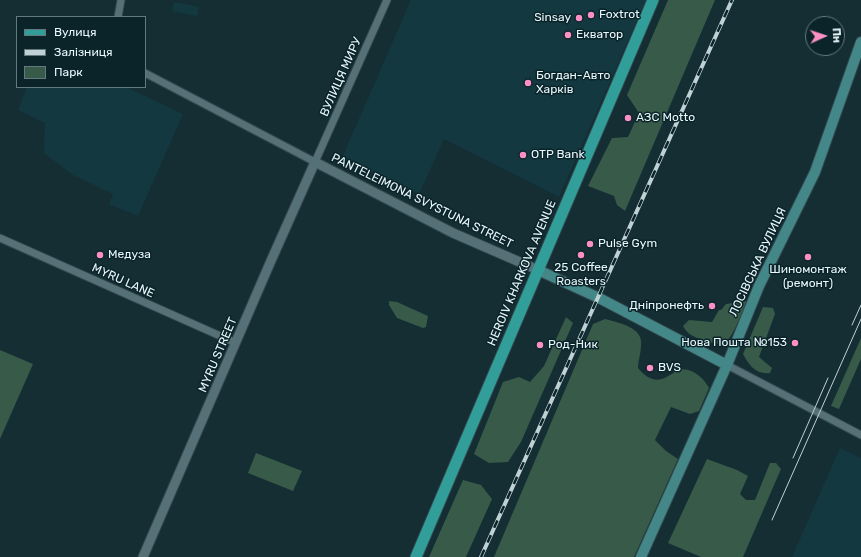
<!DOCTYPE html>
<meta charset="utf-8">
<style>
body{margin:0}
#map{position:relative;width:861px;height:557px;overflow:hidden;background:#142e34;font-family:Rubik,sans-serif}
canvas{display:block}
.legend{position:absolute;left:16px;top:16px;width:130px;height:72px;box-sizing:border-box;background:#0a242a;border:1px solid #63797e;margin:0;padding:5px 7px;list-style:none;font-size:12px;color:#e9f8fc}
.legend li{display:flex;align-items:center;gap:8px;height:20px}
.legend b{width:20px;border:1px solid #63797e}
.north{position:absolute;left:805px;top:16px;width:40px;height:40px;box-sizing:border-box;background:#0a242a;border:1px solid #63797e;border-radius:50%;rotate:87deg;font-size:11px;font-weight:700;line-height:16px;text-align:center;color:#e9f8fc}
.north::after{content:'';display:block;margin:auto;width:14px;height:18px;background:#fc8fc3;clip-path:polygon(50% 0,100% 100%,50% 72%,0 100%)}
</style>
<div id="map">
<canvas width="861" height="557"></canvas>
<ul class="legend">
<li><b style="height:5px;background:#319e9a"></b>Вулиця</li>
<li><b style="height:5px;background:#c0d1d6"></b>Залізниця</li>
<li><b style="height:11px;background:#385a48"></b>Парк</li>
</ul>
<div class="north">Пн</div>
</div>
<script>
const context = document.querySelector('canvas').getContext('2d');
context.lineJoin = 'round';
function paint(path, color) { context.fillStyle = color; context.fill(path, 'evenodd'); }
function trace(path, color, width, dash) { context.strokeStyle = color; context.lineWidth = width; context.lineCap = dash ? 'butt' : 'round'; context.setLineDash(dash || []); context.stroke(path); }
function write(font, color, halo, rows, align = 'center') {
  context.font = font + ' Rubik,sans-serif'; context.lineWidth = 3; context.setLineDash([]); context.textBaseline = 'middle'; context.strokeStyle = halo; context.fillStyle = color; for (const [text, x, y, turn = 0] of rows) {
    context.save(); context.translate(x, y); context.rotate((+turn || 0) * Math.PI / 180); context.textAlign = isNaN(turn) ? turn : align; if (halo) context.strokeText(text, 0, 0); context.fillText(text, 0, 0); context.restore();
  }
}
const built = new Path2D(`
 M 411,0 L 646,0 L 559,197 L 444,139 L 419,194 L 342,158 Z
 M 174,2 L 199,7 L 197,16 L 172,11 Z
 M 27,87 L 126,87 L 183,114 L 138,216 L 109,204 L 113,194 L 73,175 L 44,153 L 45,123 L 18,110 Z
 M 840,448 L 861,458 L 861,557 L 792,557 Z`);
const green = new Path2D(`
 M 668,0 L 715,0 L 625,211 L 617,205 L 614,196 L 588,186 L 612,138 L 628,137 L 639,113 L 627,95 Z
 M 389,301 L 397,302 L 428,316 L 426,327 L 423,328 L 397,318 L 389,305 Z
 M 747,301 C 742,311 733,339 724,343 C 718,345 709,342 703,340 C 694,337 687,334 683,326 L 689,320 L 712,322 L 719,310 L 721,310 L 726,304 Z
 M 763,307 L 773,308 L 775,314 L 759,357 L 772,368 L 770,373 C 756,375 749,365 743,354 Z
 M 566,317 L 573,323 L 521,442 L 508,462 L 489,463 L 474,454 L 503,382 L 519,377 L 530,382 L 544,366 Z
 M 605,319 C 619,323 644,327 641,346 C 641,353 638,360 638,368 C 647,379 657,384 670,375 C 673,374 675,371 678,370 C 691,366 704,378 709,388 L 699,411 L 690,414 L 671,407 L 655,440 L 666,451 L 678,459 L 634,557 L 494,557 L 593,324 Z
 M 861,338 L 861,359 L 839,409 L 831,406 Z
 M 0,350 L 33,364 L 0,439 Z
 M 256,453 L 302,471 L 293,491 L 248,473 Z
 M 707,459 L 737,470 L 748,476 L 740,494 L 746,500 L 755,500 L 770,463 L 776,463 L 781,469 L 743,557 L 701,557 L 668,543 Z
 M 463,480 L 481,485 L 492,499 L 466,557 L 429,557 Z`);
const minor = new Path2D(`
 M 118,17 L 121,0
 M 145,73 L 315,162 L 387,0
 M 0,238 L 236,343
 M 727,365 L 861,435`);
const tertiary = new Path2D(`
 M 143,557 L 270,263 L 315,162 L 453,233 L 538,270`);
const secondary = new Path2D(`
 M 538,270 L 599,298 L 727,365
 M 641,557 L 727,365 L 759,286 L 815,172 L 861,42`);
const primary = new Path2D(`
 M 416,557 L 653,0`);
const tram = new Path2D(`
 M 852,325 L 861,305
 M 793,458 L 828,378
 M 772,520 L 861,319`);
const rail = new Path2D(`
 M 481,557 L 732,0`);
const markers = [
 [591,15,4,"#fc8fc3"],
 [579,18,4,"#fc8fc3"],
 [568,35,4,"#fc8fc3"],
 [528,83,4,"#fc8fc3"],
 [628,118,4,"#fc8fc3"],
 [523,155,4,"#fc8fc3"],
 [590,244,4,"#fc8fc3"],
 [100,255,4,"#fc8fc3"],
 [581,255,4,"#fc8fc3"],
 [808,257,4,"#fc8fc3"],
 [712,306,4,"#fc8fc3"],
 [795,343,4,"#fc8fc3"],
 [540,345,4,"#fc8fc3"],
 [650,368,4,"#fc8fc3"]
];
const poiNames = [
 ["Foxtrot",599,15],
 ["Sinsay",571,18,"right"],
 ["Екватор",576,35],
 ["Богдан-Авто",536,76],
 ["Харків",536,90],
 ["АЗС Motto",636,118],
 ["OTP Bank",531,155],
 ["Pulse Gym",598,244],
 ["Медуза",108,255],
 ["25 Coffee",581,268,"center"],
 ["Roasters",581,282,"center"],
 ["Шиномонтаж",808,270,"center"],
 ["(ремонт)",808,284,"center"],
 ["Дніпронефть",704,306,"right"],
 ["Нова Пошта №153",787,343,"right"],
 ["Род-Ник",548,345],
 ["BVS",658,368]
];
const streetNames = [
 ["ВУЛИЦЯ МИРУ",341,77,-66],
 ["PANTELEIMONA SVYSTUNA STREET",422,201,26],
 ["ЛОСІВСЬКА ВУЛИЦЯ",758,262,-65],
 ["HEROIV KHARKOVA AVENUE",522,273,-67],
 ["MYRU LANE",123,281,24],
 ["MYRU STREET",218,355,-67]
];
paint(built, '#133840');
paint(green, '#385a48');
trace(minor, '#33484c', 9);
trace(tertiary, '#33484c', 11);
trace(secondary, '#33484c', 12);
trace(primary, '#33484c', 13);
trace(minor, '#557077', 7);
trace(tertiary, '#557077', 9);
trace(secondary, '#438789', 10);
trace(primary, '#319e9a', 11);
trace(tram, '#c0d1d6', 1);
trace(rail, '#c0d1d6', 4);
trace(rail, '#0a242a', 2.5, [8]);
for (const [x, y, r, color] of markers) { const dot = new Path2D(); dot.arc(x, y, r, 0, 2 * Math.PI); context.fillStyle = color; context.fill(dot); trace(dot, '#0a242a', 1.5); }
write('12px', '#e9f8fc', '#0a242a', poiNames, 'left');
write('12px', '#e9f8fc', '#0a242a', streetNames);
</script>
